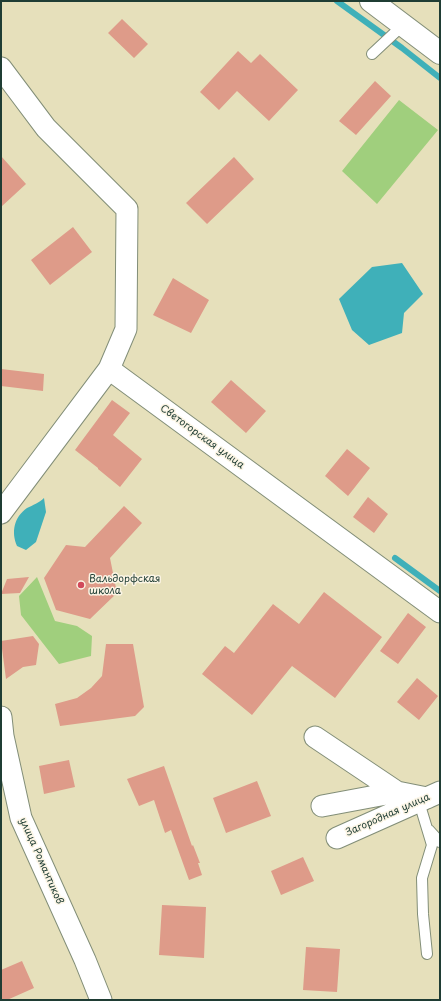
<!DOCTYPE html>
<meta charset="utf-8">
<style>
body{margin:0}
#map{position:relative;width:441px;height:1001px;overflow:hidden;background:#e6e0bb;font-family:"Playpen Sans",sans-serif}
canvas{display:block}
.frame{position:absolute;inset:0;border:2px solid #1f3d34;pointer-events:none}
</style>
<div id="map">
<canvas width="441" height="1001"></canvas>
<div class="frame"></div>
</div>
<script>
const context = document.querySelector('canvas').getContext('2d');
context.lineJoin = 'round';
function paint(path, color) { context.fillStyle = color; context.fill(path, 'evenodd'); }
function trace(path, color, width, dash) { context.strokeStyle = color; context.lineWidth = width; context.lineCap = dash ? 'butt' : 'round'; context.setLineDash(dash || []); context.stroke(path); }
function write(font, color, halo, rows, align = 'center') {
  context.font = font + ' "Playpen Sans",sans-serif'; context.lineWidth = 3; context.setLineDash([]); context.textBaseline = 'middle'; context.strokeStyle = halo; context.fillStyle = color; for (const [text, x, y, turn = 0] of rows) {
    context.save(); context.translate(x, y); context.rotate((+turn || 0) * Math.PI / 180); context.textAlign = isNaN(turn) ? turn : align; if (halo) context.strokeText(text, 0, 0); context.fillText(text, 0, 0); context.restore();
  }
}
const green = new Path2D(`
 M 399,100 L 438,130 L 377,204 L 342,171 Z
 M 37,577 L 55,621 L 77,626 L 92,636 L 91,656 L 59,664 L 21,615 L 19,596 Z`);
const water = new Path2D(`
 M 402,263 L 423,294 L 404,313 L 402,333 L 369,345 L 352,330 L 339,299 L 372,267 Z
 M 44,498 L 46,512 L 36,542 L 26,550 L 17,546 C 11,532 14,517 27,508 C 33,505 39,503 44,498 Z`);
const stream = new Path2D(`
 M 337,1 L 402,48 L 440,78
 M 395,558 L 440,591`);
const building = new Path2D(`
 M 122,19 L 148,44 L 134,58 L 108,33 Z
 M 238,51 L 251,63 L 260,54 L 298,90 L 269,121 L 237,91 L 219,110 L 200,92 Z
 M 375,81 L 391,96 L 356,135 L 339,121 Z
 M 1,156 L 26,184 L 1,207 Z
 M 234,157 L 254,179 L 207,224 L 186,203 Z
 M 73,227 L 92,252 L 50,285 L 31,260 Z
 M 173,278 L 209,300 L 191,333 L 153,315 Z
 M 1,369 L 44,374 L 43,391 L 1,386 Z
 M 231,380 L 266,411 L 246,433 L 211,402 Z
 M 112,400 L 130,413 L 113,435 L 142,459 L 120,487 L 98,469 L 98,468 L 75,450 Z
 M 347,449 L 370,468 L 348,496 L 325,476 Z
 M 368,497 L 388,514 L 374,533 L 353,517 Z
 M 124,506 L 142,523 L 110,558 L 117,593 L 90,619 L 56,610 L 44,578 L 66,545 L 85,547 Z
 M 29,577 L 20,593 L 1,594 L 7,579 Z
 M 324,592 L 382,637 L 335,698 L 292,666 L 252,715 L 202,674 L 225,646 L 234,653 L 273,604 L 299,624 Z
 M 408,613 L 426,627 L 398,664 L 380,651 Z
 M 33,636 L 39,644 L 36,665 L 23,667 L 6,679 L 1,641 Z
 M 106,644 L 133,644 L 144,707 L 135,716 L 60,726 L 55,704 L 77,698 L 91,688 L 102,676 Z
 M 417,678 L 438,696 L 419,720 L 397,702 Z
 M 69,760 L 75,787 L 44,794 L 39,766 Z
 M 164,766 L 192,846 L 193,845 L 200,863 L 198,863 L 202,875 L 189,880 L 171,830 L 165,833 L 154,800 L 139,806 L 127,779 Z
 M 257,781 L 271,816 L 226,833 L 213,798 Z
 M 303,857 L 314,881 L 281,895 L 271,871 Z
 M 162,905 L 206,907 L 204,958 L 159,955 Z
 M 306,947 L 340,949 L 337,992 L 303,990 Z
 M 22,961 L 34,988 L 7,1000 L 1,1000 L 1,970 Z`);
const service = new Path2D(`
 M 372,54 L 403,25
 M 419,802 L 432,845 L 422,878 L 423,914 L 427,954
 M 429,830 L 440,842`);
const minor = new Path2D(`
 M 1,68 L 46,128 L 127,209 L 126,329 L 109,369 L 1,513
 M 109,369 L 440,612
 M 1,717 L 3,736 L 21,818 L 85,960 L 101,1000
 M 315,737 L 397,792
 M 322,806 L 397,792 L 427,798
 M 337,838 L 440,792`);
const tertiary = new Path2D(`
 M 371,1 L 440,53`);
const markers = [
 [81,585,4,"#d1495b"]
];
const streetNames = [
 ["Светогорская улица",202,437,36],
 ["Загородная улица",388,815,-24],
 ["улица Романтиков",41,861,66]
];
const poiNames = [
 ["Вальдорфская",89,579],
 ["школа",89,591]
];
paint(green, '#a0cf7d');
paint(water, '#3fb0b9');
trace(stream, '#3fb0b9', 6);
paint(building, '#de9b89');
trace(service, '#828e78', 12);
trace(minor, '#828e78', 23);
trace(tertiary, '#828e78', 24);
trace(service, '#fff', 10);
trace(minor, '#fff', 21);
trace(tertiary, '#fff', 22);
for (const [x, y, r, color] of markers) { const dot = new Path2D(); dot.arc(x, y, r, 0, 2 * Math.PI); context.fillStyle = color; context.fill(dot); trace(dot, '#fcf5e5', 1.5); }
write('10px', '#1f3d34', '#fcf5e5', streetNames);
write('10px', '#1f3d34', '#fcf5e5', poiNames, 'left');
</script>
